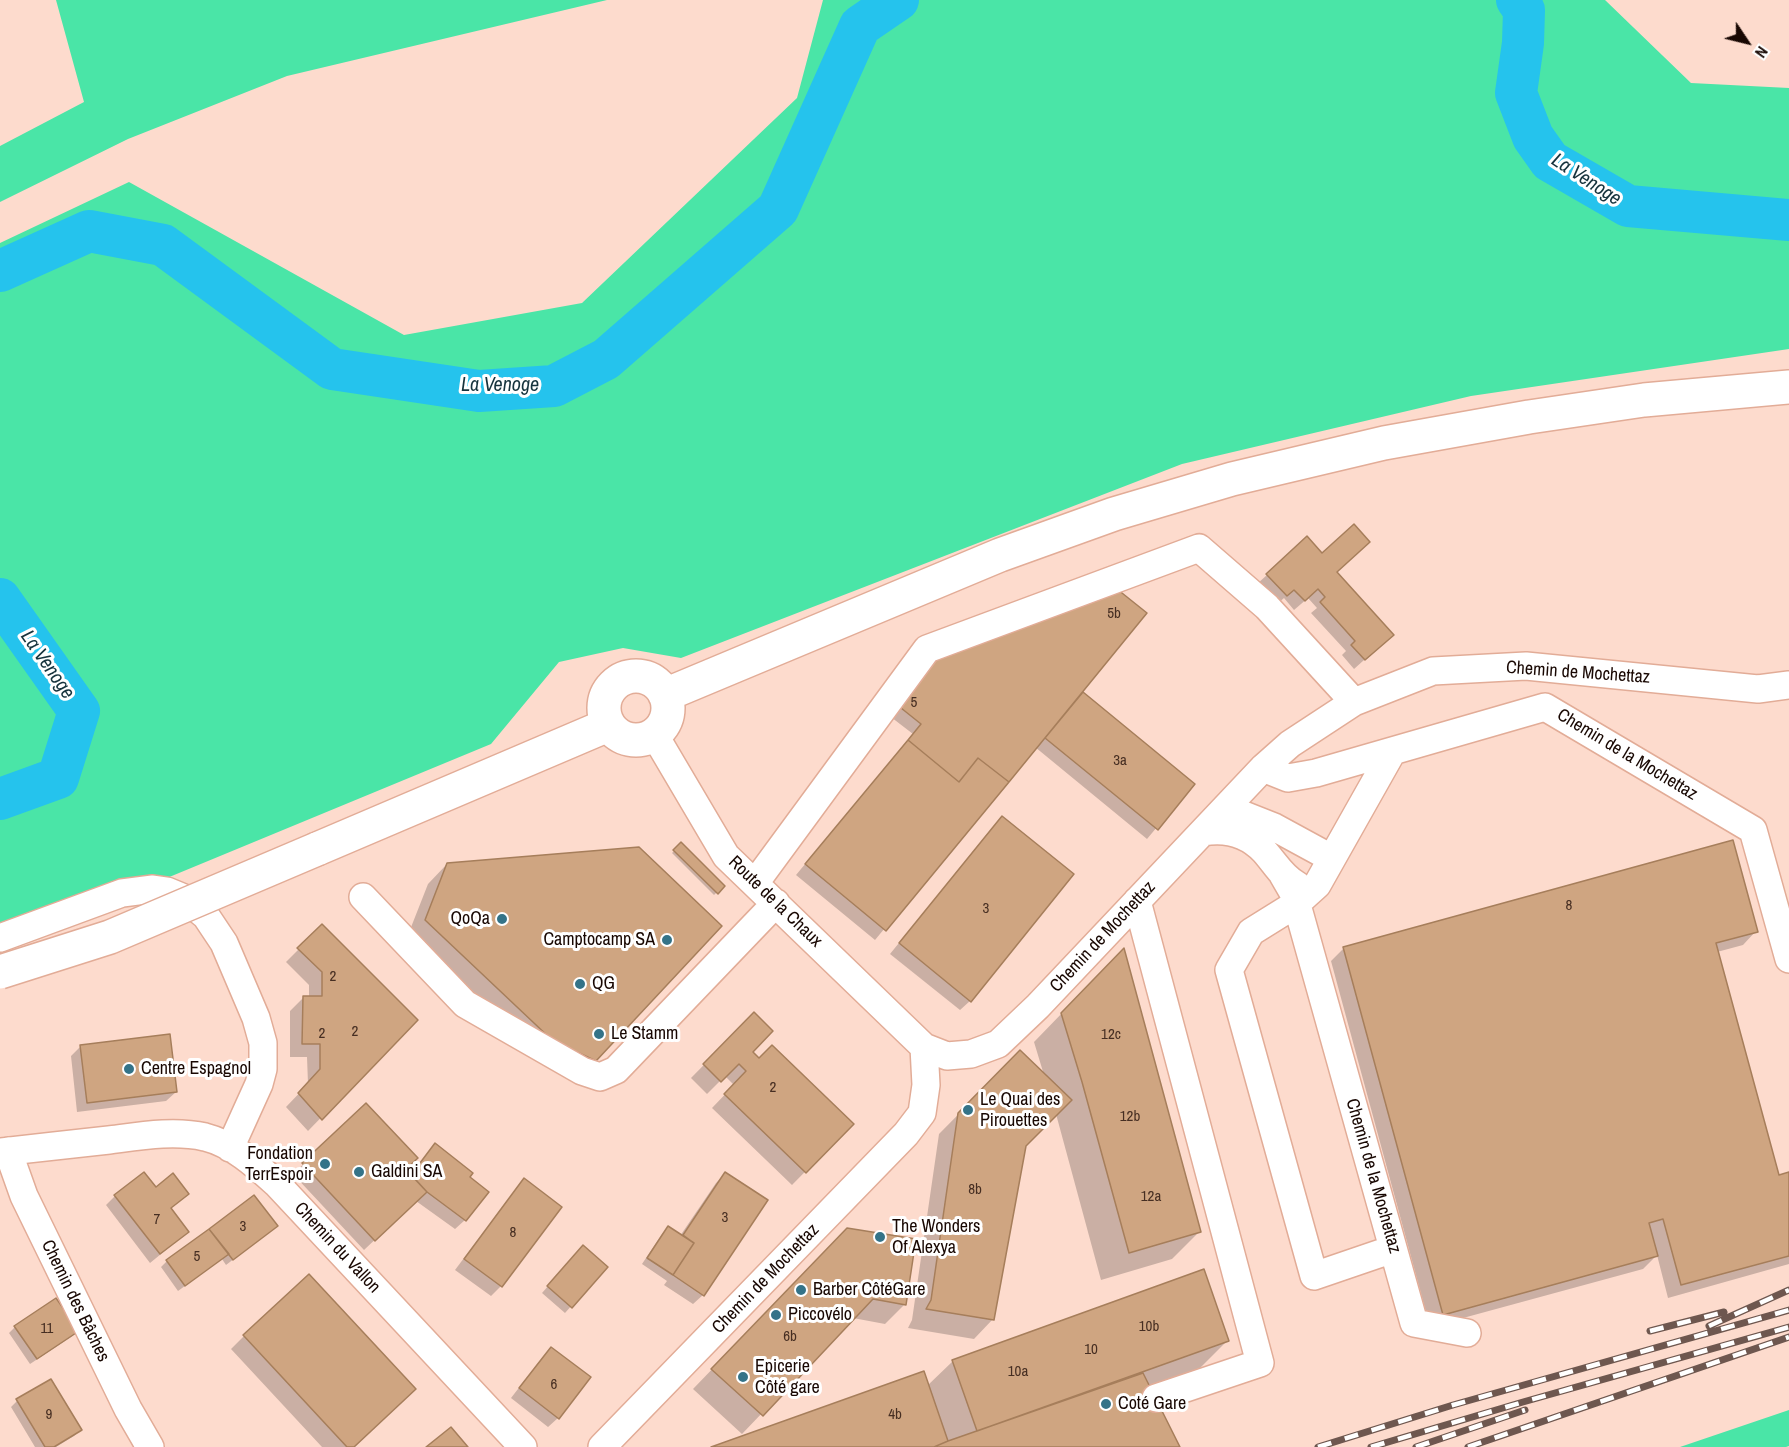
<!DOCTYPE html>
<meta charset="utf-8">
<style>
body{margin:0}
#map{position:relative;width:1789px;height:1447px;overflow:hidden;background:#fddbcd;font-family:"Archivo Narrow",sans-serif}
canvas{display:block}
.north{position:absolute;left:1717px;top:12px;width:60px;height:60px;-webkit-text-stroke:4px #fff;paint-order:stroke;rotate:125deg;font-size:16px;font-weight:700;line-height:24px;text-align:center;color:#180702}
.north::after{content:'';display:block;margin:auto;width:21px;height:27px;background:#180702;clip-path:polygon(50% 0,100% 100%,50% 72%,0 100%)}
</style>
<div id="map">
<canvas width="1789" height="1447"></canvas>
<div class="north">N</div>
</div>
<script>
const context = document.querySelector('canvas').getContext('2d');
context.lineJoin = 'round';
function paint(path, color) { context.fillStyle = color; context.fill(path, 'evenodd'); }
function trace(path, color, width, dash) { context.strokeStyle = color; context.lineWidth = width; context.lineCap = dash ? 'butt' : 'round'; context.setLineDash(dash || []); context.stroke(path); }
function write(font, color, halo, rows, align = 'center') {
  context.font = font + ' "Archivo Narrow",sans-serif'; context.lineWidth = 6; context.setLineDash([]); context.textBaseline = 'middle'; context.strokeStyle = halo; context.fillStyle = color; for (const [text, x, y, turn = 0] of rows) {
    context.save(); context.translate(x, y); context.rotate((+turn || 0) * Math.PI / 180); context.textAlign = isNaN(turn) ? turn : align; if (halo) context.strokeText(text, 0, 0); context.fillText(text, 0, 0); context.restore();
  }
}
const green = new Path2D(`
 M 56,0 L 607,0 L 287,76 L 128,139 L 0,202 L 0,146 L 84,102 Z
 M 823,0 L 1605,0 L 1691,83 L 1789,88 L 1789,349 L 1471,396 L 1182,464 L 681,658 L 623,648 L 559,662 L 491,744 L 0,947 L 0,243 L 129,182 L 404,335 L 582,303 L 797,98 Z
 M 1789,1410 L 1789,1446 L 1786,1447 L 1680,1447 Z`);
const shadow = new Path2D(`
 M 1335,573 L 1382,644 L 1354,669 L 1342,655 L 1346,651 L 1311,613 L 1317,608 L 1308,598 L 1294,610 L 1284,598 L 1276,605 L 1257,584 L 1267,575 Z
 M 925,668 L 1081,692 L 1193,784 L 1147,839 L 1035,747 L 875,940 L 796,875 L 913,734 L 887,714 Z
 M 1002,818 L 970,1001 L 960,1010 L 890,954 L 992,828 Z
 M 681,844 L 723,886 L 714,895 L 672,853 Z
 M 447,864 L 720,926 L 575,1080 L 534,1060 L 406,940 L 428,884 Z
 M 322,926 L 416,1020 L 308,1131 L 286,1107 L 308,1084 L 307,1057 L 290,1057 L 290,1011 L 303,998 L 309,998 L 309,985 L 286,962 Z
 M 1756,931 L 1743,945 L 1717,952 L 1778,1177 L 1789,1174 L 1789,1264 L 1668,1298 L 1657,1255 L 1643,1269 L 1430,1327 L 1331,961 L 1344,948 Z
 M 1097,977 L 1199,1232 L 1172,1259 L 1101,1280 L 1056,1114 L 1025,1146 L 993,1319 L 974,1339 L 908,1328 L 912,1320 L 939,1134 L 1020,1052 L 1044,1075 L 1034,1042 Z
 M 754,1014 L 751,1052 L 759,1060 L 852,1124 L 792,1185 L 712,1108 L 734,1085 L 725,1076 L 707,1094 L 691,1078 Z
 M 81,1046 L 176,1092 L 166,1101 L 77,1112 L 71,1056 Z
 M 366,1105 L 404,1170 L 409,1176 L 435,1145 L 468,1177 L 465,1220 L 455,1229 L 416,1201 L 364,1250 L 293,1174 Z
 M 725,1174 L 703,1295 L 693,1304 L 664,1285 L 667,1281 L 642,1264 L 662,1234 L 668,1228 L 680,1236 L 716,1183 Z
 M 524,1180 L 560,1207 L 501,1286 L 491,1296 L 455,1270 L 515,1190 Z
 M 156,1189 L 187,1194 L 170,1209 L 187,1232 L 177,1241 L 150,1263 L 106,1205 L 115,1196 Z
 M 269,1232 L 226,1265 L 222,1259 L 178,1291 L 161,1267 L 167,1261 Z
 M 827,1250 L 905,1304 L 885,1324 L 853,1318 L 742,1434 L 693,1389 Z
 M 577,1253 L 606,1267 L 565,1313 L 542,1293 Z
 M 15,1327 L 77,1331 L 71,1337 L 30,1364 L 9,1333 Z
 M 244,1336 L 352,1447 L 322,1447 L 231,1349 Z
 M 1228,1340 L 1200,1368 L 1148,1386 L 1179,1447 L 715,1447 L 927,1386 L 953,1361 Z
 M 551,1349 L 558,1418 L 548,1427 L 511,1398 L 542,1358 Z
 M 17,1401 L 80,1430 L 74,1436 L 56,1447 L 35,1447 L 11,1407 Z`);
const river = new Path2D(`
 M 1517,0 L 1524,10 L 1523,43 L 1516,93 L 1533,137 L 1550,161 L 1628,206 L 1789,220
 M 0,271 L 89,231 L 163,245 L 332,369 L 479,391 L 554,386 L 606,359 L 778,209 L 860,26 L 898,0
 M 0,599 L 79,711 L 58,778 L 0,799`);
const building = new Path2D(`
 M 1354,524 L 1370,542 L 1337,572 L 1394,635 L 1365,660 L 1351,645 L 1355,641 L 1320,602 L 1325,597 L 1318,589 L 1305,601 L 1294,590 L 1287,596 L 1266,574 L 1307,536 L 1322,553 Z
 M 1117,589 L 1147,613 L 1009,782 L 978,758 L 959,782 L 908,740 L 921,724 L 896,704 L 934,656 Z
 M 1083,692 L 1195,784 L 1158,830 L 1045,738 Z
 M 908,740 L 959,782 L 978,758 L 1009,782 L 886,931 L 805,864 Z
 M 1002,816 L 1074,874 L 971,1002 L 899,943 Z
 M 1733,840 L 1758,932 L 1716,943 L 1779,1175 L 1789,1172 L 1789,1256 L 1681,1285 L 1663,1219 L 1649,1223 L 1658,1256 L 1443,1315 L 1343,947 Z
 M 681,842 L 725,886 L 718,894 L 673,850 Z
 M 639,847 L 722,926 L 596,1061 L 553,1041 L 425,920 L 447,863 Z
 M 322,924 L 418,1020 L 322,1120 L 298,1093 L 320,1069 L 320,1044 L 302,1044 L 303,996 L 322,996 L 322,972 L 297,948 Z
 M 1124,948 L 1201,1232 L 1129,1253 L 1082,1082 L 1061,1013 Z
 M 754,1012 L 773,1031 L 753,1052 L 759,1058 L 772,1045 L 854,1124 L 806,1173 L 724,1094 L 746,1071 L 739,1064 L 721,1082 L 703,1064 Z
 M 170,1034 L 177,1092 L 87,1103 L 80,1045 Z
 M 1020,1050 L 1072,1100 L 1026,1146 L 994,1320 L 926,1309 L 931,1300 L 958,1113 Z
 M 366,1103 L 418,1158 L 406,1169 L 427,1192 L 375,1241 L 302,1163 Z
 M 435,1143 L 473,1173 L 470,1177 L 489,1192 L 466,1221 L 427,1192 L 411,1175 Z
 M 144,1172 L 156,1187 L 173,1173 L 189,1194 L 171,1208 L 189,1232 L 160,1254 L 114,1195 Z
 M 725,1172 L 768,1200 L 704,1296 L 673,1275 L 694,1243 L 683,1235 Z
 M 524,1178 L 562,1207 L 502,1287 L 464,1259 Z
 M 254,1195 L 278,1226 L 233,1260 L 209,1229 Z
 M 668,1226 L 694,1243 L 673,1275 L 647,1258 Z
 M 847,1228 L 916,1239 L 906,1305 L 873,1299 L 763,1416 L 711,1369 Z
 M 209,1229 L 229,1254 L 185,1286 L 166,1260 Z
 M 583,1245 L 608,1267 L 572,1308 L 547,1286 Z
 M 1204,1269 L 1229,1341 L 977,1431 L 952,1360 Z
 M 309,1274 L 416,1389 L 354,1447 L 347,1447 L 243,1335 Z
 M 56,1298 L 79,1331 L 37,1359 L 14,1326 Z
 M 551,1347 L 591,1377 L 559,1419 L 519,1388 Z
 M 924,1371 L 948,1441 L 934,1447 L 711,1447 Z
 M 1143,1373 L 1180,1447 L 934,1447 L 948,1441 Z
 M 51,1379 L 82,1430 L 54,1447 L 45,1447 L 16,1399 Z
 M 451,1427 L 468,1447 L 426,1447 Z`);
const minor = new Path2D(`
 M 654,734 L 726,856 L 924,1047 L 947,1056 L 971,1054 L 998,1044 L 1038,1006 L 1263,768 L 1290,744 L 1354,702 L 1433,671 L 1526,666 L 1758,689 L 1789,685
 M 1392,752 L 1317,885 L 1296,904 L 1251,932 L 1229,970 L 1314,1276 L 1393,1249
 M 1263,768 L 1288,778 L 1316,773 L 1545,707 L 1753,830 L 1789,959
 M 1226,808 L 1274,827 L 1331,858
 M 1203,832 C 1226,828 1247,833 1264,851 C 1275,863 1282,877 1297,885
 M 1283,875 L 1294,894 L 1414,1323 L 1467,1333
 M 755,883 L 927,649 L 1199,548 L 1267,607 L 1354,702
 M 363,897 L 465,1004 L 582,1071 L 600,1077 L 616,1070 L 776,903
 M 1137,901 L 1260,1363 L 1156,1398
 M 0,938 L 122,893 L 153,889 L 167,891 L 184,898 L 206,916 L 224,943 L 256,1018 L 263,1043 L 263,1069 L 259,1084 L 230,1148
 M 8,1151 L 24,1196 L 128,1409 L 150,1447
 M 0,1152 C 36,1148 73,1144 109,1140 C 140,1136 174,1130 205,1137 C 233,1144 256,1165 277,1184 L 523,1447
 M 602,1447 L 906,1134 L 922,1113 L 926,1085 L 924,1047`);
const major = new Path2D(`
 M604 708a32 32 0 1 1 64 0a32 32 0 1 1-64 0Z
 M 665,695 L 1000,555 L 1114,514 L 1232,479 L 1384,443 L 1529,417 L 1644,400 L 1789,387
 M 317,849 L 608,725`);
const rail = new Path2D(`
 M 1709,1326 L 1789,1290
 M 1650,1331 L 1724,1312
 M 1318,1447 L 1453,1405 L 1789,1310
 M 1371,1447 L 1523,1402 L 1789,1327
 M 1416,1447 L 1525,1410
 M 1468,1447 L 1789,1337`);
const majorBridge = new Path2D(`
 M 0,972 L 110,937 L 317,849`);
const markers = [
 [502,919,6,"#347388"],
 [667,940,6,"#347388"],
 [580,984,6,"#347388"],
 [599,1034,6,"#347388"],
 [129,1069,6,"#347388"],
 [968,1110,6,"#347388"],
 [325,1164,6,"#347388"],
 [359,1172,6,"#347388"],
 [880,1237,6,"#347388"],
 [801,1290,6,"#347388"],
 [776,1315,6,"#347388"],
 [743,1377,6,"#347388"],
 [1106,1404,6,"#347388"]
];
const numberNames = [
 ["5b",1114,614],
 ["5",914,703],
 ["3a",1120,761],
 ["8",1569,906],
 ["3",986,909],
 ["2",333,977],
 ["2",355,1032],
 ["2",322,1034],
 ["12c",1111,1035],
 ["2",773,1088],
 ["12b",1130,1117],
 ["8b",975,1190],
 ["12a",1151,1197],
 ["3",725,1218],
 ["7",157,1220],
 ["3",243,1227],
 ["8",513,1233],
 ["5",197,1257],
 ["10b",1149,1327],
 ["11",47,1329],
 ["6b",790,1337],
 ["10",1091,1350],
 ["10a",1018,1372],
 ["6",554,1385],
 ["9",49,1415],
 ["4b",895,1415]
];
const streetNames = [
 ["Chemin de Mochettaz",1578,673,4],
 ["Chemin de la Mochettaz",1627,755,31],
 ["Route de la Chaux",775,902,44],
 ["Chemin de Mochettaz",1103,937,-47],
 ["Chemin de la Mochettaz",1373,1176,74],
 ["Chemin du Vallon",337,1248,47],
 ["Chemin de Mochettaz",766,1279,-46],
 ["Chemin des Bâches",75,1301,64]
];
const poiNames = [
 ["QoQa",490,919,"right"],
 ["Camptocamp SA",655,940,"right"],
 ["QG",592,984],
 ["Le Stamm",611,1034],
 ["Centre Espagnol",141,1069],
 ["Le Quai des",980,1100],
 ["Pirouettes",980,1121],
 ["Fondation",313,1154,"right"],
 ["TerrEspoir",313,1175,"right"],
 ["Galdini SA",371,1172],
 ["The Wonders",892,1227],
 ["Of Alexya",892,1248],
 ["Barber CôtéGare",813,1290],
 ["Piccovélo",788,1315],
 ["Epicerie",755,1367],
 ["Côté gare",755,1388],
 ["Coté Gare",1118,1404]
];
const waterNames = [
 ["La Venoge",1586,180,33],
 ["La Venoge",500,386],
 ["La Venoge",47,665,55]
];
paint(green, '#4ae5a7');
paint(shadow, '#0003');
trace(river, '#25c3ed', 42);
paint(building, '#cfa581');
trace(building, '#a67e5b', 1.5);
trace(minor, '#e2ac97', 30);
trace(major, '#e2ac97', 36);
trace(minor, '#fff', 27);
trace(major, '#fff', 33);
trace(rail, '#6e574f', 7);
trace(rail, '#fff', 4.5, [14]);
trace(majorBridge, '#e2ac97', 36, []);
trace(majorBridge, '#fff', 33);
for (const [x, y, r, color] of markers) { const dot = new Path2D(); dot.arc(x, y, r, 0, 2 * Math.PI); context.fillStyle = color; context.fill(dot); trace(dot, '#fff', 2); }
write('15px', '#462e22', null, numberNames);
write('18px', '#180702', '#fff', streetNames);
write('18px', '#180702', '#fff', poiNames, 'left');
write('italic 20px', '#16333d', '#fff', waterNames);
</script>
